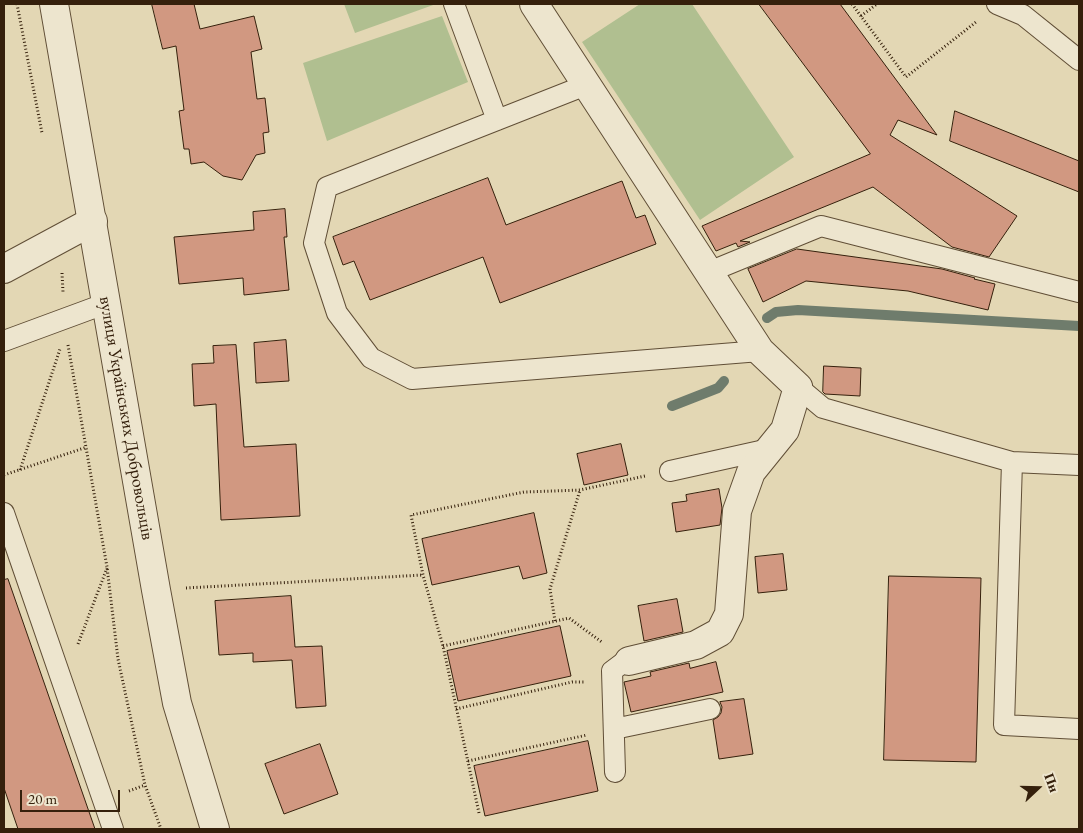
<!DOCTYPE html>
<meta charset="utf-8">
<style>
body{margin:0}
#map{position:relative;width:1083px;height:833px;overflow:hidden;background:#e3d7b4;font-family:"EB Garamond",serif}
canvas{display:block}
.frame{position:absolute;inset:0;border:5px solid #35200c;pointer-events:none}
.north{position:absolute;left:1013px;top:763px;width:50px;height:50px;-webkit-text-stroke:4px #ede5ce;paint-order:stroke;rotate:69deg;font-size:14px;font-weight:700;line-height:20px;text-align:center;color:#35200c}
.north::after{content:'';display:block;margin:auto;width:18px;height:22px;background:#35200c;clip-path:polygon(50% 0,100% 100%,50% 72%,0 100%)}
.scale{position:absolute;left:20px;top:790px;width:100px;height:22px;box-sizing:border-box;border:2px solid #35200c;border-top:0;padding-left:6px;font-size:15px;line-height:18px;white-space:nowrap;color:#35200c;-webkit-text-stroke:4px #ede5ce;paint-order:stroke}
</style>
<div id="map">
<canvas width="1083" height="833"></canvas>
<div class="frame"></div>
<div class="north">Пн</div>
<div class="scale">20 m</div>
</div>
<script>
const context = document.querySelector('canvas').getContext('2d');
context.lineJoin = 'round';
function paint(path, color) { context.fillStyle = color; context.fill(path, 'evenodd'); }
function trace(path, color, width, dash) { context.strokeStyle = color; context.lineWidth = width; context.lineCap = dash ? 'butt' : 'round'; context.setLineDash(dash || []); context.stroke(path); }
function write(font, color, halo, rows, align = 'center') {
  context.font = font + ' "EB Garamond",serif'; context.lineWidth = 5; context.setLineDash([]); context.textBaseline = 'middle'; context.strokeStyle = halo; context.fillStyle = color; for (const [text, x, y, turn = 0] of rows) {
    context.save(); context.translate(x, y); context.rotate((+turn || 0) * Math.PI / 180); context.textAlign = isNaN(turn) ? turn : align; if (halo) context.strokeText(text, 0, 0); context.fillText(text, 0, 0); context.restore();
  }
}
const green = new Path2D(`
 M 344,4 L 436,4 L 355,33 Z
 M 640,4 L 692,4 L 794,157 L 700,220 L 582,42 Z
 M 442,16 L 468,82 L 327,141 L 303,63 Z`);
const stream = new Path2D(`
 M 767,318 L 776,312 L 798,310 L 1079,326
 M 672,406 L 718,388 L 724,381`);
const building = new Path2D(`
 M 152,4 L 194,4 L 200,29 L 254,16 L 262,49 L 251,52 L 257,99 L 265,98 L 269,132 L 263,133 L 265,153 L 256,155 L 242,180 L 223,176 L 204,162 L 191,164 L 189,149 L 184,149 L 179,111 L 184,110 L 176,46 L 163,49 Z
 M 759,4 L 840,4 L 937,135 L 898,120 L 890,135 L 1017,216 L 989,257 L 952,247 L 873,187 L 740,241 L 750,242 L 738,247 L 736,243 L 716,251 L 702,226 L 870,154 Z
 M 955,111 L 1079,161 L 1079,192 L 950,141 Z
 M 488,178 L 506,225 L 622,181 L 636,218 L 645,215 L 656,244 L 500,303 L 483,257 L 370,300 L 354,261 L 343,265 L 333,237 Z
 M 285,209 L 287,237 L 284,237 L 289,290 L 244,295 L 243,278 L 179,284 L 174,237 L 254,230 L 253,212 Z
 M 797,249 L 942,269 L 975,278 L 974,279 L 995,284 L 988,310 L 908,291 L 806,281 L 763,302 L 748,269 Z
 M 286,340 L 289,381 L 256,383 L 254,343 Z
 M 236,345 L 244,447 L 296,444 L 300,516 L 221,520 L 216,404 L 194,406 L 192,364 L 214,363 L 213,346 Z
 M 824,366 L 861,368 L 860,396 L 825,394 L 823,392 Z
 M 621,444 L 628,475 L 584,485 L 577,454 Z
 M 719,489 L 722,508 L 720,525 L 676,532 L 672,503 L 687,501 L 686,495 Z
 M 534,513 L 547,573 L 523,579 L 519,566 L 432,585 L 422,539 Z
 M 783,554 L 787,590 L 758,593 L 755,557 Z
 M 889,576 L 981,578 L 976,762 L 884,760 Z
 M 8,579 L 95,829 L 18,829 L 4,788 L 4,580 Z
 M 291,596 L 295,647 L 322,646 L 326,706 L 296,708 L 292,660 L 253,662 L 253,653 L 219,655 L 215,601 Z
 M 677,599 L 683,632 L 644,641 L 638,606 Z
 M 560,626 L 571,676 L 458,701 L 447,651 Z
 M 716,662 L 723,692 L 631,712 L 624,682 L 651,676 L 650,672 L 689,663 L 690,668 Z
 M 744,699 L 753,754 L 719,759 L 713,720 L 718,717 L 721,713 L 722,707 L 720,702 Z
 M 588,741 L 598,791 L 485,816 L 474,766 Z
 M 320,744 L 338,794 L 284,814 L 265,764 Z`);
const path = new Path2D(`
 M 17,4 L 42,133
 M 852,4 L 906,77 L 976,22
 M 861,16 L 877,4
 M 62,273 L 63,292
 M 68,345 L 107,567 L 118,659 L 145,785 L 161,829
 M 20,470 L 60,349
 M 4,475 L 87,447
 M 186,588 L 423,575
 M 555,621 L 550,589 L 580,490
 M 78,644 L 107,568
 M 443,646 L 569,618 L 603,643
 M 456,709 L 572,682 L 585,682
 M 468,761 L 587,735
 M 129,791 L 145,785
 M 479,813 L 443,646 L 423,575 L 411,515 L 524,492 L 580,490 L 645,476`);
const service = new Path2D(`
 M 454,4 L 497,120
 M 997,4 L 1023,15 L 1079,60
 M 586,85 L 327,187 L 314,243 L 337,313 L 371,358 L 412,379 L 760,351
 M 709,272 L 821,226 L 1079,292
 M 4,341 L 107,303
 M 798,387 L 823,408 L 1012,462 L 1079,465
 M 1012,462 L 1004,725 L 1079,729
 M 670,471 L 769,449
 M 4,513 L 113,829
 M 614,729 L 710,709
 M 615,772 L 612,671 L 624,662 L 629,661`);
const minor = new Path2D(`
 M 534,4 L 760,351 L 798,387 L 785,430 L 751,472 L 737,511 L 729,614 L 720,632 L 696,645 L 629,661
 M 4,269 L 93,221`);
const tertiary = new Path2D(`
 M 54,4 L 156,590 L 177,703 L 215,829`);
const streetNames = [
 ["вулиця Українських Добровольців",126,418,80]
];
paint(green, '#b0bf90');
trace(stream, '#6f7c6c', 10);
paint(building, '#d19881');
trace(building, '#35200c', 1);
trace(service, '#604e36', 22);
trace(minor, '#604e36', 30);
trace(tertiary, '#604e36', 30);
trace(path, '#35200c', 3, [1, 2.5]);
trace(service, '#ede5ce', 20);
trace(minor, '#ede5ce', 28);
trace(tertiary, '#ede5ce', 28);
write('18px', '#35200c', '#ede5ce', streetNames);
</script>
